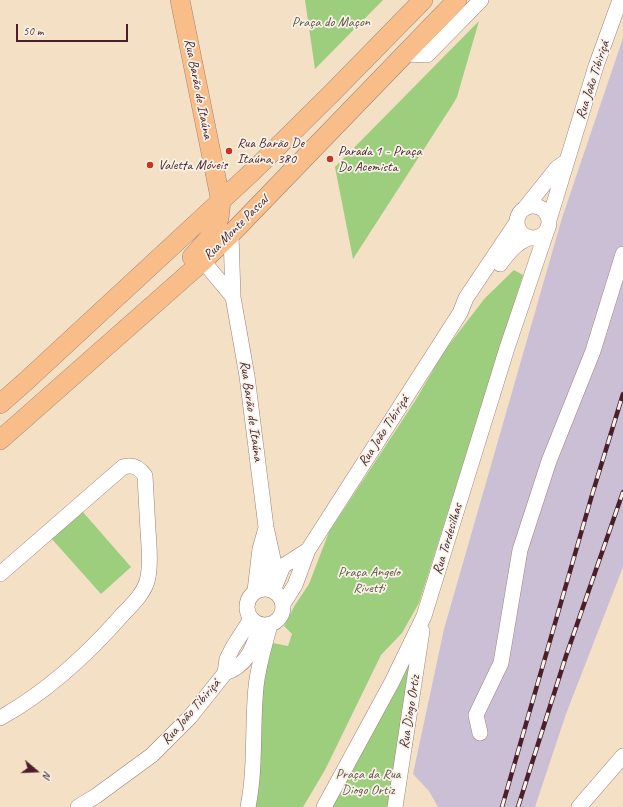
<!DOCTYPE html>
<meta charset="utf-8">
<style>
body{margin:0}
#map{position:relative;width:623px;height:807px;overflow:hidden;background:#f3e0c5;font-family:Caveat,sans-serif}
canvas{display:block}
.north{position:absolute;left:16px;top:751px;width:40px;height:40px;-webkit-text-stroke:3px #f7f3e8;paint-order:stroke;rotate:109deg;font-size:11px;font-weight:700;line-height:16px;text-align:center;color:#4a1f2b}
.north::after{content:'';display:block;margin:auto;width:14px;height:18px;background:#4a1f2b;clip-path:polygon(50% 0,100% 100%,50% 72%,0 100%)}
.scale{position:absolute;left:16px;top:24px;width:112px;height:18px;box-sizing:border-box;border:2px solid #4a1f2b;border-top:0;padding-left:5px;font-size:12px;line-height:14px;white-space:nowrap;color:#4a1f2b;-webkit-text-stroke:3px #f7f3e8;paint-order:stroke}
</style>
<div id="map">
<canvas width="623" height="807"></canvas>
<div class="north">N</div>
<div class="scale">50 m</div>
</div>
<script>
const context = document.querySelector('canvas').getContext('2d');
context.lineJoin = 'round';
function paint(path, color) { context.fillStyle = color; context.fill(path, 'evenodd'); }
function trace(path, color, width, dash) { context.strokeStyle = color; context.lineWidth = width; context.lineCap = dash ? 'butt' : 'round'; context.setLineDash(dash || []); context.stroke(path); }
function write(font, color, halo, rows, align = 'center') {
  context.font = font + ' Caveat,sans-serif'; context.lineWidth = 3.5; context.setLineDash([]); context.textBaseline = 'middle'; context.strokeStyle = halo; context.fillStyle = color; for (const [text, x, y, turn = 0] of rows) {
    context.save(); context.translate(x, y); context.rotate((+turn || 0) * Math.PI / 180); context.textAlign = isNaN(turn) ? turn : align; if (halo) context.strokeText(text, 0, 0); context.fillText(text, 0, 0); context.restore();
  }
}
const industrial = new Path2D(`
 M 623,38 L 623,567 L 566,714 L 535,807 L 438,807 L 429,791 L 413,774 L 444,629 L 562,218 Z`);
const green = new Path2D(`
 M 305,0 L 383,0 L 315,69 Z
 M 479,21 L 457,97 L 453,104 L 353,259 L 335,167 Z
 M 514,270 L 523,275 L 419,603 L 402,633 L 381,655 L 325,770 L 303,807 L 251,807 L 258,696 L 267,656 L 273,643 L 288,646 L 292,634 L 284,626 L 295,605 L 309,584 L 329,532 L 415,401 L 445,350 L 485,298 Z
 M 82,511 L 131,567 L 101,594 L 51,538 Z
 M 412,659 L 388,807 L 328,807 Z`);
const minor = new Path2D(`
 M 405,54 L 427,55 L 481,0
 M517 222a16 16 0 1 1 32 0a16 16 0 1 1-32 0Z
 M 525,208 L 557,168 L 567,161
 M 549,220 L 596,66 L 620,0
 M 231,234 L 233,297 L 247,376 L 266,527 L 273,559 L 268,589
 M 203,261 L 233,297
 M 500,264 C 508,253 516,243 529,238
 M 0,574 L 123,467 C 133,464 139,467 145,476 C 146,495 147,513 148,531 C 149,546 151,562 148,577 C 146,591 133,604 123,614 C 88,654 47,692 0,718
 M 275,586 L 283,566 L 308,550
 M247 607a18 18 0 1 1 36 0a18 18 0 1 1-36 0Z
 M 255,591 L 260,549 L 266,528
 M 283,604 L 295,585 L 308,550 L 460,313 L 466,298 L 517,222
 M 225,673 C 249,665 253,646 261,625
 M 480,733 L 476,715 L 501,663 L 520,550 L 549,461 L 593,351 L 623,254
 M 78,807 L 96,796 L 152,755 L 190,717 L 225,673 L 227,659 L 233,647 L 251,619
 M 248,807 C 256,767 252,727 256,687 C 258,666 265,645 270,624
 M 324,807 L 392,682 L 424,616 L 507,348 L 547,230
 M 395,807 L 422,631
 M 579,807 L 623,756`);
const major = new Path2D(`
 M 180,0 L 221,202 C 220,207 220,213 219,218 C 215,234 202,246 192,257
 M 0,404 L 25,382 L 251,173 L 332,93 L 423,0
 M 0,440 L 203,261 L 231,234 L 457,0`);
const rail = new Path2D(`
 M 502,807 L 592,495 L 623,394
 M 518,807 L 566,656 L 623,492`);
const markers = [
 [229,151,4,"#c8321e"],
 [330,159,4,"#c8321e"],
 [150,165,4,"#c8321e"]
];
const parkNames = [
 ["Praça do Maçon",331,22],
 ["Praça Angelo",369,572],
 ["Rivetti",369,588],
 ["Praça da Rua",368,774],
 ["Diogo Ortiz",368,790]
];
const streetNames = [
 ["Rua João Tibiriçá",593,80,-72],
 ["Rua Barão de Itaúna",198,89,79],
 ["Rua Monte Pascal",236,228,-45],
 ["Rua Barão de Itaúna",251,411,82],
 ["Rua João Tibiriçá",384,431,-57],
 ["Rua Tordesilhas",448,539,-73],
 ["Rua João Tibiriçá",191,712,-49],
 ["Rua Diogo Ortiz",410,712,-81]
];
const poiNames = [
 ["Rua Barão De",237,143],
 ["Itaúna, 380",237,159],
 ["Parada 1 - Praça",338,151],
 ["Do Acemista",338,167],
 ["Valetta Móveis",158,165]
];
paint(industrial, '#cbbfd5');
paint(green, '#9dce7d');
trace(minor, '#9e8078', 16);
trace(major, '#9e8078', 20);
trace(minor, '#fff', 15);
trace(major, '#f8bd89', 19);
trace(rail, '#4a1f2b', 4.5);
trace(rail, '#f7f3e8', 3, [9]);
for (const [x, y, r, color] of markers) { const dot = new Path2D(); dot.arc(x, y, r, 0, 2 * Math.PI); context.fillStyle = color; context.fill(dot); trace(dot, '#f7f3e8', 1.5); }
write('14px', '#635444', '#f7f3e8', parkNames);
write('14px', '#4a1f2b', '#f7f3e8', streetNames);
write('14px', '#4a1f2b', '#f7f3e8', poiNames, 'left');
</script>
